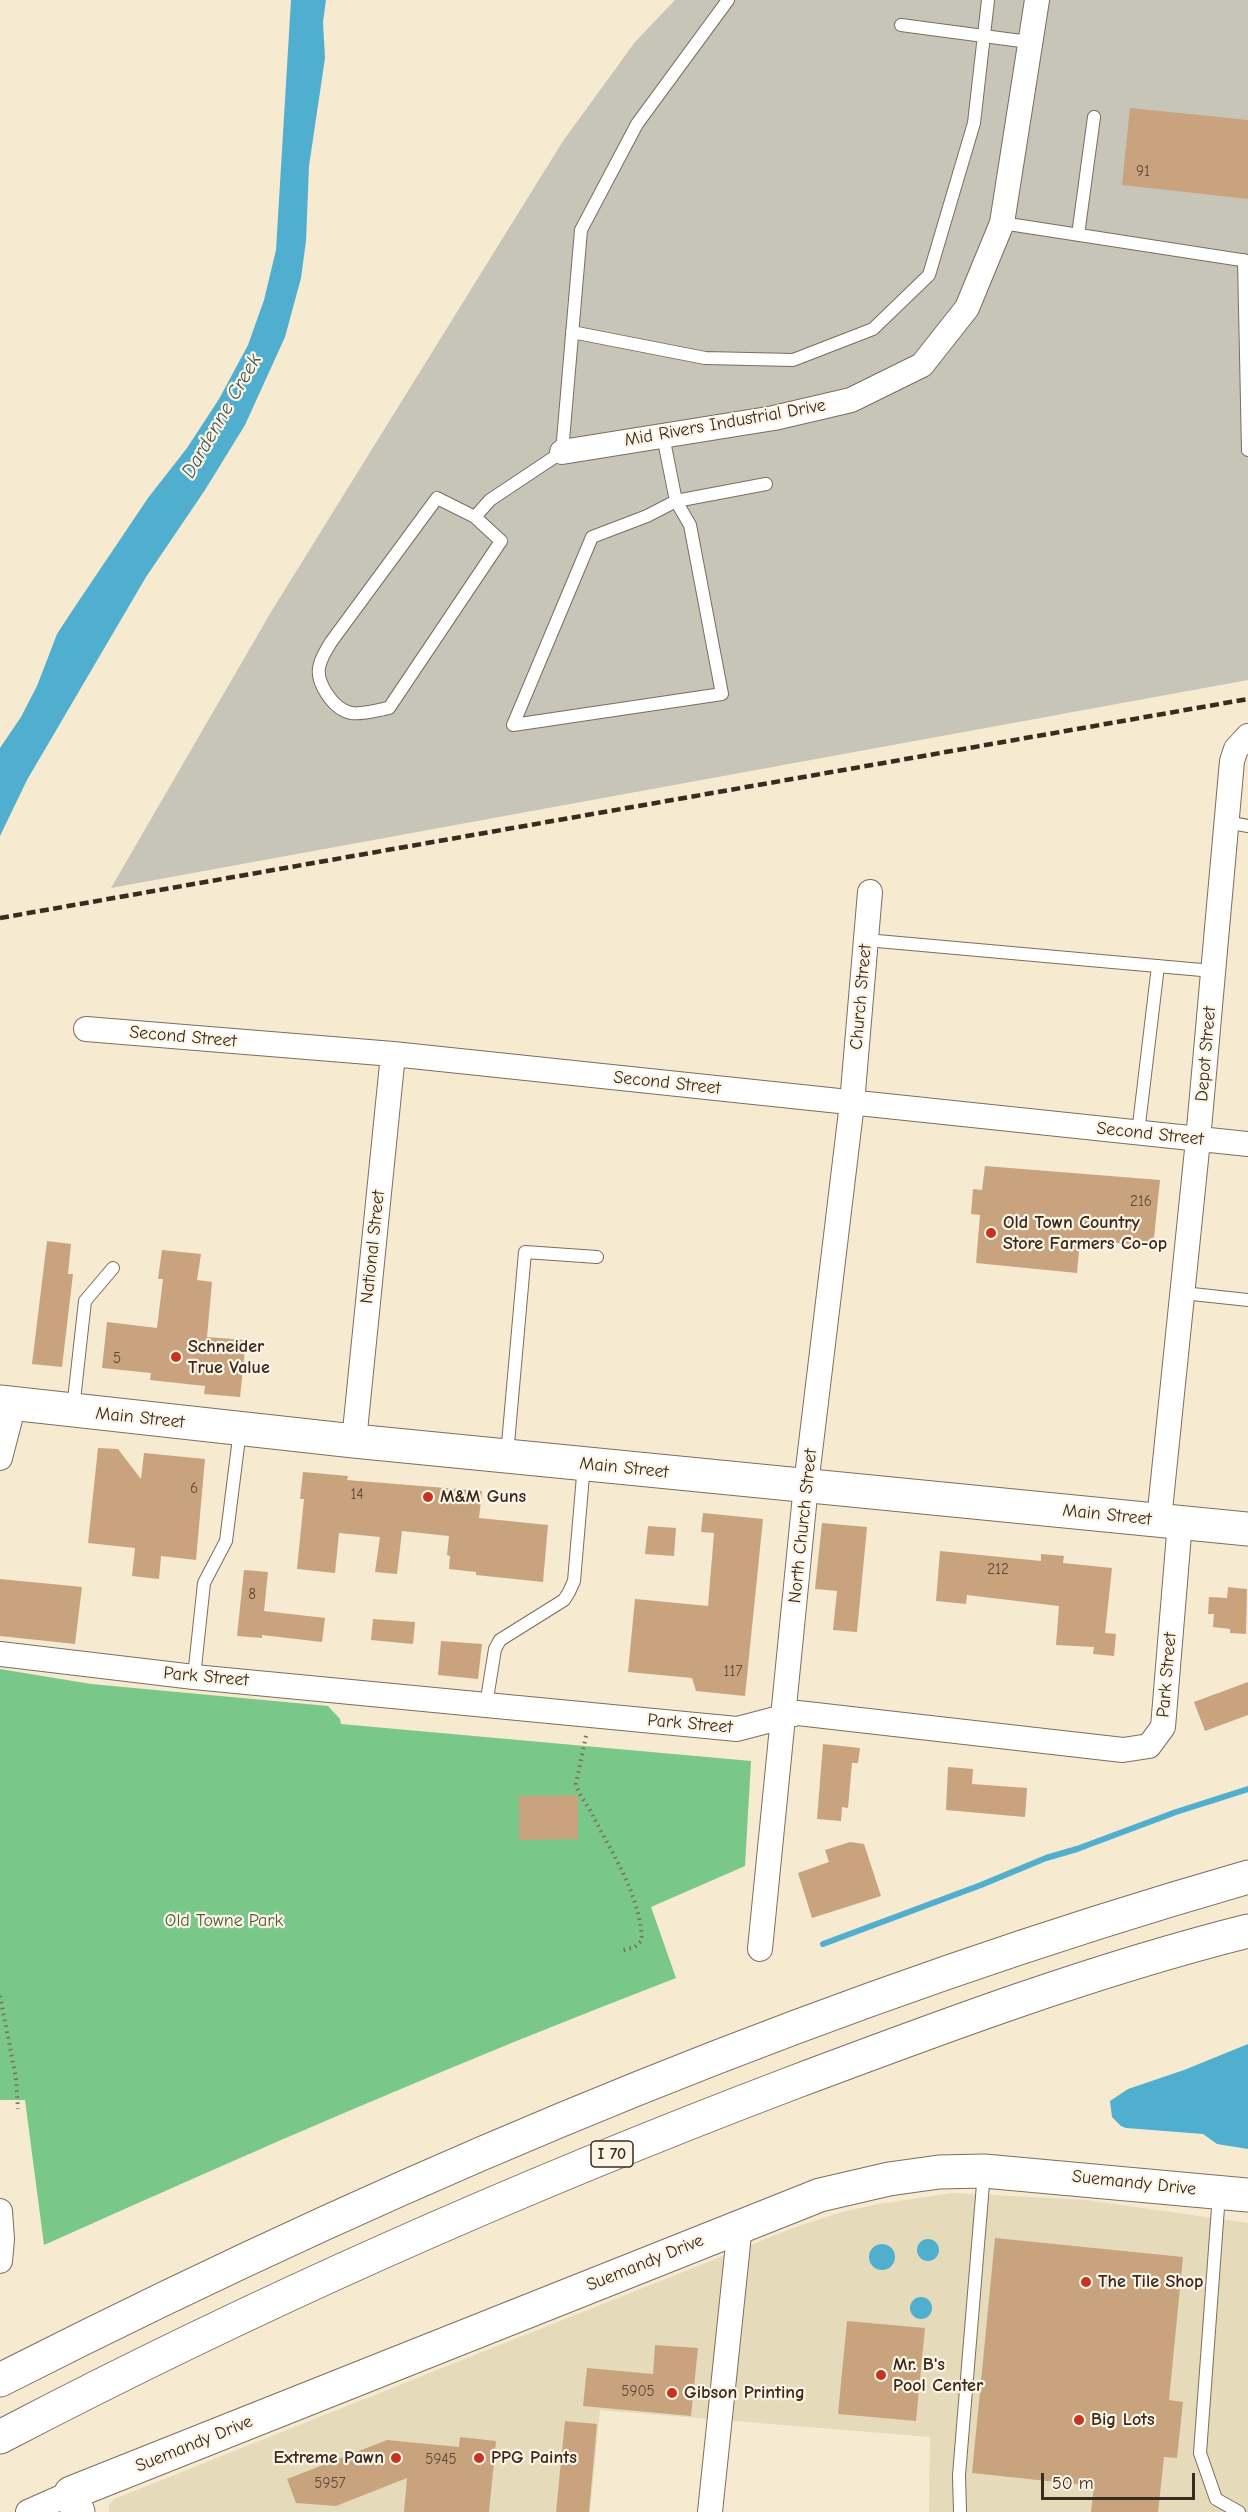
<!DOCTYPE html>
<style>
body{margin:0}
#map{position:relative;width:1248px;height:2512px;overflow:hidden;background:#f6ead1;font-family:"Comic Neue",sans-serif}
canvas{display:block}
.scale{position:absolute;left:1041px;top:2473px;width:154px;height:27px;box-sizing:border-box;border:3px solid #3b2a1e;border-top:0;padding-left:8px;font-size:18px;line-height:21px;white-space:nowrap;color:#3b2a1e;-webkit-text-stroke:4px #fcf5e5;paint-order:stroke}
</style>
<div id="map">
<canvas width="1248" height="2512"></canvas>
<div class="scale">50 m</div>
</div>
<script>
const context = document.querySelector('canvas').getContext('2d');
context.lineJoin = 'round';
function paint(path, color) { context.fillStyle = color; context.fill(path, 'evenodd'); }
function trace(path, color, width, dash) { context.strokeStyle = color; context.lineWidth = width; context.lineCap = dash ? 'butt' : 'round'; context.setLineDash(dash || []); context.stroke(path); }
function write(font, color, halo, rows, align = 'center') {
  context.font = font + ' "Comic Neue",sans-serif'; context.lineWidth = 4.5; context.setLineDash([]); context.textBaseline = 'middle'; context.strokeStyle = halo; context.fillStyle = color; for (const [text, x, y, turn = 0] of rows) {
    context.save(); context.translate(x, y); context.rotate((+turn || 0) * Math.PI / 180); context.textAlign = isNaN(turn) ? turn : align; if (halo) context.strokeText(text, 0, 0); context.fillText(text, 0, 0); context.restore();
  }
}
const built = new Path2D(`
 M 953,2193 L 1087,2200 L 1248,2223 L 1248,2512 L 929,2512 L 930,2437 L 600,2410 L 590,2512 L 109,2512 L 109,2505 L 114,2499 L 793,2228 L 842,2212 L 878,2204 Z`);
const industrial = new Path2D(`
 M 675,0 L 1248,0 L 1248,680 L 111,888 L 271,612 L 563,141 L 635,42 Z`);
const green = new Path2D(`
 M 0,1669 L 91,1684 L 328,1706 L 340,1719 L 341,1724 L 751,1761 L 745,1866 L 651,1907 L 676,1978 C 462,2060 253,2151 44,2245 L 25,2100 L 0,2100 Z`);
const water = new Path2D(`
 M 291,0 L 326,0 L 323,22 L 325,58 L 309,166 L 306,241 L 301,278 L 285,337 L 245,425 L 205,490 L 146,577 L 27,780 L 0,836 L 0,748 L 21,717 L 37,686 L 57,634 L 72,611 L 148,498 L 187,448 L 219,399 L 248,345 L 264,300 L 276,250 Z
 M 1248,2044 L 1248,2149 L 1217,2144 L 1203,2134 L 1126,2128 L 1121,2126 L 1112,2117 L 1110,2101 L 1128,2089 L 1184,2070 Z
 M917 2250a11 11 0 1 1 22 0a11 11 0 1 1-22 0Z
 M869 2257a13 13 0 1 1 26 0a13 13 0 1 1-26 0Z
 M910 2308a11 11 0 1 1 22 0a11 11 0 1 1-22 0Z`);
const stream = new Path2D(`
 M 823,1944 L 981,1885 L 1046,1858 L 1077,1849 L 1176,1812 L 1248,1789`);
const building = new Path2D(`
 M 1130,108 L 1248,120 L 1248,199 L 1122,185 Z
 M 985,1166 L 1160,1180 L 1153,1247 L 1080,1239 L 1077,1273 L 976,1263 L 980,1215 L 971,1214 L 973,1189 L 982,1190 Z
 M 47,1241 L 71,1244 L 68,1274 L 73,1274 L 62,1367 L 32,1364 Z
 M 162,1250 L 201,1254 L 197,1280 L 212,1282 L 207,1337 L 246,1340 L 240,1397 L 204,1394 L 205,1386 L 150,1380 L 151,1373 L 102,1368 L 107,1322 L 157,1328 L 163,1279 L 158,1279 Z
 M 98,1448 L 118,1449 L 141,1479 L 144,1453 L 205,1459 L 196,1560 L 161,1556 L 159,1579 L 132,1576 L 135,1548 L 88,1543 Z
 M 303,1472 L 348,1476 L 347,1480 L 482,1491 L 479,1518 L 548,1525 L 543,1582 L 476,1575 L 476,1572 L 449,1569 L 450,1556 L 447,1555 L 449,1536 L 402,1531 L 397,1574 L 375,1572 L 380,1537 L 339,1533 L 335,1573 L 297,1569 L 304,1499 L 300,1499 Z
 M 703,1513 L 763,1519 L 745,1696 L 696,1691 L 692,1678 L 628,1672 L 635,1599 L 708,1606 L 714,1533 L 701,1532 Z
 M 822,1523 L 867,1527 L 857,1632 L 833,1630 L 837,1591 L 815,1589 Z
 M 648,1526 L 676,1528 L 674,1556 L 645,1554 Z
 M 940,1551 L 1041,1561 L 1041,1554 L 1064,1556 L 1063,1563 L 1112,1568 L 1105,1633 L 1116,1634 L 1114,1656 L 1093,1654 L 1094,1647 L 1056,1645 L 1059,1606 L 967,1595 L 966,1604 L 936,1601 Z
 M 244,1570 L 268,1572 L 264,1611 L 325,1618 L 322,1642 L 262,1635 L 262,1638 L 237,1636 Z
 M 0,1579 L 82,1587 L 75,1644 L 0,1636 Z
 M 1228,1587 L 1247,1589 L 1246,1634 L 1230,1633 L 1230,1629 L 1213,1627 L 1214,1614 L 1208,1614 L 1209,1597 L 1227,1598 Z
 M 373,1619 L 415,1622 L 413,1644 L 371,1640 Z
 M 441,1641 L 482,1644 L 478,1679 L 438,1675 Z
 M 1248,1682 L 1248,1715 L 1205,1731 L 1194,1702 Z
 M 823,1744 L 860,1748 L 858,1763 L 852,1763 L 848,1808 L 842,1807 L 841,1821 L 817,1819 Z
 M 948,1767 L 973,1769 L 972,1784 L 1027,1788 L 1025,1817 L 946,1810 Z
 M 578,1795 L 578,1839 L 519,1840 L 519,1796 Z
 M 850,1842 L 864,1844 L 881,1896 L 812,1918 L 798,1873 L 829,1862 L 825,1850 Z
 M 995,2238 L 1183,2257 L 1169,2400 L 1183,2402 L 1177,2458 L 1164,2457 L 1158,2512 L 1091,2512 L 1094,2486 L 972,2473 Z
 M 847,2321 L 925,2328 L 916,2421 L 838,2414 Z
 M 655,2345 L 698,2348 L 691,2416 L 583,2406 L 587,2368 L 653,2374 Z
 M 565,2421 L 597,2424 L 589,2512 L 556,2512 Z
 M 460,2437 L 496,2441 L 489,2512 L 404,2512 L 407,2478 L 336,2506 L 296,2503 L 287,2479 L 387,2440 L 459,2447 Z`);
const path = new Path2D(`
 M 586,1736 L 576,1784 C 579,1796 588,1805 593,1816 C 613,1855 640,1895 642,1940 L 635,1947 L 620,1951
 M 0,1996 L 16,2078 L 18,2109`);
const lane = new Path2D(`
 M 901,25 L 1029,42
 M 1002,223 L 1248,261
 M 1078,235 L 1094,117
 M 1244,260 L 1248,450
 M 572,332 L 705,358 L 793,360 L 873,329 L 929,275 L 974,123 L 988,0
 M 663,436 L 676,501 L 647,516 L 592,537 L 513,725 L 722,694 L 690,525 L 676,501 L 766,484
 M 475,517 L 501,541 L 389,708 C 377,710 363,715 351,713 C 333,709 314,681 320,664 C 322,656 327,649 331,642 L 437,498 L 475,517 L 490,500 L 562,452 L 581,230 L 637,124 L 728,0
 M 1227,822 L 1248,826
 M 866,940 L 1213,971
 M 1138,1133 L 1158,966
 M 1183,1293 L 1248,1300
 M 73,1409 L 85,1301 L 113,1268
 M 507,1455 L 525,1252 L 597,1257
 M 194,1677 L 204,1583 L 226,1541 L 240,1430
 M 486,1705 L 495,1649 L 500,1640 L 564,1600 L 569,1592 L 574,1581 L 584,1464
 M 1219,2194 L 1200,2453 L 1216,2499 L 1239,2512
 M 960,2512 L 959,2475 L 984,2172`);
const street = new Path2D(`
 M 562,452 L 774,418 L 851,400 L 922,365 L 967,308 L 1002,223 L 1037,0
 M 86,1029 L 393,1054 L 1248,1144
 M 354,1441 L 393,1054
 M 0,1458 L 14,1404
 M 1159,1520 L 1198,1140 L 1232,761 L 1236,749 L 1248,736
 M 0,1654 L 194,1677 L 737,1729 L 798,1713 L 1123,1750 L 1149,1746 L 1163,1727 L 1180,1522
 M 760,1949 L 806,1485 L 852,1103 L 870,892
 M 0,2211 L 2,2239 L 0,2261
 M 28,2512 L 71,2493
 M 710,2512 L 740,2225`);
const secondary = new Path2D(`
 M 0,1402 L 354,1441 L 1248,1529
 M 78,2512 L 71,2493 L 820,2195 L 889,2179 L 939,2172 L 984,2171 L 1248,2195`);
const highway = new Path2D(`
 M 0,2380 C 399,2177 816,2001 1248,1877
 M 0,2437 C 256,2303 521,2186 792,2083 C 941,2027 1093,1970 1248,1931`);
const rail = new Path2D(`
 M 0,918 L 1248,699`);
const markers = [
 [991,1233,6,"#c8321e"],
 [176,1357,6,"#c8321e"],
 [428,1497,6,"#c8321e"],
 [1086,2282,6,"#c8321e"],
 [881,2375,6,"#c8321e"],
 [672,2393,6,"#c8321e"],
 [1079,2420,6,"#c8321e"],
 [396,2458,6,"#c8321e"],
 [479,2458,6,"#c8321e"]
];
const numberNames = [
 ["91",1143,172],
 ["216",1141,1202],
 ["5",117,1359],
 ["6",194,1489],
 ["14",357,1495],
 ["212",998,1570],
 ["8",252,1595],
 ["117",733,1672],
 ["5905",638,2392],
 ["5945",441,2460],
 ["5957",330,2484]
];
const shields = [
 [612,2154,42]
];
const shieldNames = [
 ["I 70",612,2154]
];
const streetNames = [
 ["Mid Rivers Industrial Drive",725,423,-10],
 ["Church Street",861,997,-85],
 ["Second Street",183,1037,5],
 ["Depot Street",1206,1054,-85],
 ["Second Street",667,1083,6],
 ["Second Street",1150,1134,6],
 ["National Street",373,1247,-84],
 ["Main Street",140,1418,6],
 ["Main Street",624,1468,6],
 ["Main Street",1107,1515,6],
 ["North Church Street",803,1526,-84],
 ["Park Street",1167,1675,-85],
 ["Park Street",206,1677,5],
 ["Park Street",690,1724,5],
 ["Suemandy Drive",1134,2183,6],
 ["Suemandy Drive",645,2263,-22],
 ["Suemandy Drive",194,2444,-22]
];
const poiNames = [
 ["Old Town Country",1003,1223],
 ["Store Farmers Co-op",1003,1244],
 ["Schneider",188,1347],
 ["True Value",188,1368],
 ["M&M Guns",440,1497],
 ["The Tile Shop",1098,2282],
 ["Mr. B's",893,2365],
 ["Pool Center",893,2386],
 ["Gibson Printing",684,2393],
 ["Big Lots",1091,2420],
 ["Extreme Pawn",384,2458,"right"],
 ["PPG Paints",491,2458]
];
const parkNames = [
 ["Old Towne Park",224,1921]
];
const waterNames = [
 ["Dardenne Creek",222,416,-60]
];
paint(built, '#e5dbba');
paint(industrial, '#c7c5b8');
paint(green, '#79c889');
paint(water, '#50afce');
trace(stream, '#50afce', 6);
paint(building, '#c8a37e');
trace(lane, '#7c6d5d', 14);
trace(street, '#7c6d5d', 26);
trace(secondary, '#7c6d5d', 35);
trace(highway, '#7c6d5d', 35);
trace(path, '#7c6d5d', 4, [1.5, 4.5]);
trace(lane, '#fff', 12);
trace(street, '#fff', 24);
trace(secondary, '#fff', 33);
trace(highway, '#fff', 33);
trace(rail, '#3b2a1e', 4.5, [9, 4.5]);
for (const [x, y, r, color] of markers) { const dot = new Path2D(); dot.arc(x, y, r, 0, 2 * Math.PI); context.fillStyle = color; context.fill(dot); trace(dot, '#fcf5e5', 2); }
write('15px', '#5e4836', null, numberNames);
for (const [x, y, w] of shields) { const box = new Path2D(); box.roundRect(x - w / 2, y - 13, w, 26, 4.5); context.fillStyle = '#fcf5e5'; context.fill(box); trace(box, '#3b2a1e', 1.5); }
write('bold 16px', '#3b2a1e', null, shieldNames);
write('18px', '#3b2a1e', '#fcf5e5', streetNames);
write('bold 18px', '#3b2a1e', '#fcf5e5', poiNames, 'left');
write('18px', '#4e593e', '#fcf5e5', parkNames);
write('italic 20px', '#42595c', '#fcf5e5', waterNames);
</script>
